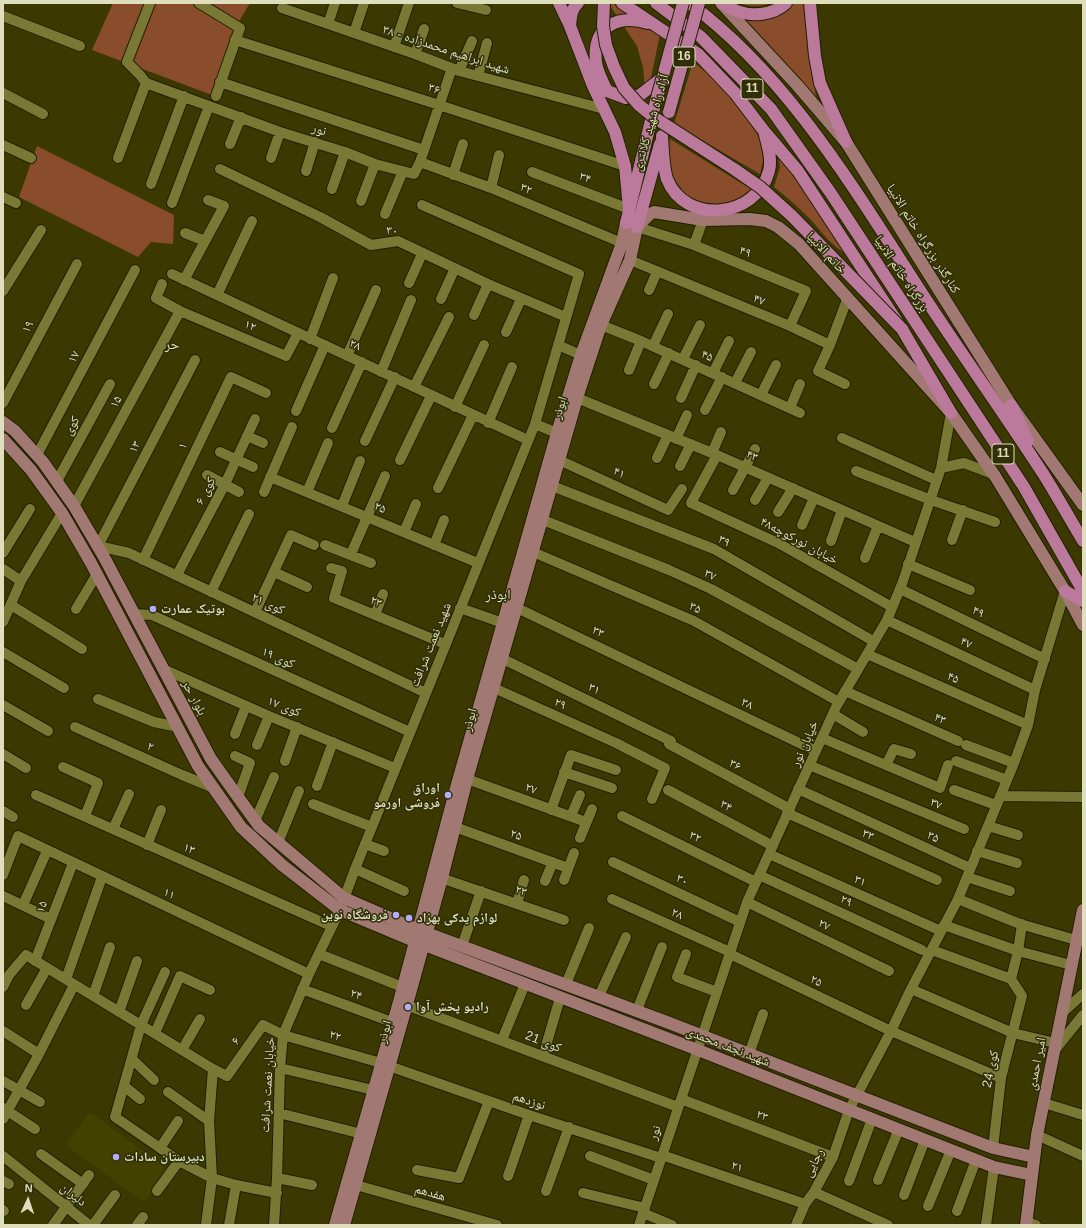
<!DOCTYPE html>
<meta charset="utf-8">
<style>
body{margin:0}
#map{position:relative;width:1086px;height:1228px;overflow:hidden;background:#3b3901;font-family:Arial,sans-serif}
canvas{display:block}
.frame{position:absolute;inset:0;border:4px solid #dfdfbd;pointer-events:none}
.north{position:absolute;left:8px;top:1180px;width:40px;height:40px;-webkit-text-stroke:3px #302f0a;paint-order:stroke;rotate:3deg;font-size:11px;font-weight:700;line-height:16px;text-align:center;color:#dfdfbd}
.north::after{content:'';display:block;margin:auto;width:14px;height:18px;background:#dfdfbd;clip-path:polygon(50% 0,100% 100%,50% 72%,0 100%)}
</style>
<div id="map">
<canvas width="1086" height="1228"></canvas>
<div class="frame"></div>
<div class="north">N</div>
</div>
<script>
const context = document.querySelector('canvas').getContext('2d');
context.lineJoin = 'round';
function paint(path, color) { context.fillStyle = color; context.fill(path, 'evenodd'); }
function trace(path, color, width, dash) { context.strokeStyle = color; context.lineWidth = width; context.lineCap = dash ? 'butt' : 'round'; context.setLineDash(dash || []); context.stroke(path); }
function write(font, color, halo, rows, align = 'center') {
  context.font = font + ' Arial,"Noto Naskh Arabic",sans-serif'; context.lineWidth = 3; context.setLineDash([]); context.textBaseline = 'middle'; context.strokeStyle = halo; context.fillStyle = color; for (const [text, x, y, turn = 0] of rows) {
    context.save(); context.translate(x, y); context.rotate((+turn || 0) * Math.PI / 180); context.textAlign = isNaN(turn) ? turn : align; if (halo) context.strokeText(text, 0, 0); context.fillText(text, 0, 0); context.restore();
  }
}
const built = new Path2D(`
 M 90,1112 L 168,1169 L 144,1202 L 65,1145 Z`);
const green = new Path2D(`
 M 113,3 L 250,3 L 238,23 L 212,95 L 92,50 Z
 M 612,3 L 660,34 L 646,102 L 643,67 L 637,46 L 611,7 Z
 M 739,3 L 771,3 C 760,7 749,7 739,3 Z
 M 793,3 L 806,3 L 811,58 L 816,98 L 741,19 C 759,24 781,19 793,3 Z
 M 693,62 C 700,68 708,73 715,80 C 727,93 759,130 763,147 C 765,156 762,165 760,174 L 674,124 Z
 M 670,139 L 754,191 L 722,207 L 699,203 L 687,196 L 670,174 L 668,150 Z
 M 37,146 L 174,215 L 173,244 L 151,242 L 138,257 L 19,197 Z
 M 778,153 L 847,254 C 832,247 822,232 811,220 C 799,208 787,197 774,187 L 780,167 Z`);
const minor = new Path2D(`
 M 199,3 L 240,28 L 216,96
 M 457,3 L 486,10
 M 282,8 L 415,54 L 459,71 L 604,109
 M 3,16 L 80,46
 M 328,24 L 335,3
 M 354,33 L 364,3
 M 235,40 L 433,103 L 625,166
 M 394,47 L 409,3
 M 415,54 L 424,29
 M 459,71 L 472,41
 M 478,76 L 487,43
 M 220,82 L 424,150
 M 146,83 L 280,132 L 345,152 L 375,164 L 414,174 L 420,162 L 452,68
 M 146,83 L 140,75 L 127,62 L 150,3
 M 3,93 L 43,114
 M 230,144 L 241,117
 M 3,145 L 31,158
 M 118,158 L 146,83
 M 271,158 L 280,132
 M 420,162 L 491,188 L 622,243
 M 220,169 L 320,217 L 371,245 L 398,241 L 488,284 L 566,317
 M 306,171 L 315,142
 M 532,172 L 629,209
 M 453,175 L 463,144
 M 151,184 L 184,96
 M 491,188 L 499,155
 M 332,189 L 345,152
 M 3,197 L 16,203
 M 361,201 L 375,164
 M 172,203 L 209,106
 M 385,214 L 403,171
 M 637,227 L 694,245 L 806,291 L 790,326
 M 185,233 L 205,241
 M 694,245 L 703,220
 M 630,260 L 790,326 L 830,345 L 848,297
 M 172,274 L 528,440
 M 184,280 L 224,206 L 208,200
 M 409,283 L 422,254
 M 162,284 L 156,298 L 180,311 L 286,356 L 298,333
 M 649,290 L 657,272
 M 3,291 L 41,230
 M 217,295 L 252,221
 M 441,299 L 455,268
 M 474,315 L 488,284
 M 601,325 L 641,341 L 800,413
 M 506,332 L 521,299
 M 310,339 L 333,278
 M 558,345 L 581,355
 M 830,345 L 818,371 L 845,384
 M 653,346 L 668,314
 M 347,356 L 376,290
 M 683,359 L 700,325
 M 195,360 L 98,546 L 129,553 L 426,693
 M 629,370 L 641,341
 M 381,372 L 411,300
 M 713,373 L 729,341
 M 735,383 L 751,352
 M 654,384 L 669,353
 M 414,387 L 449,317
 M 761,395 L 776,365
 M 577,398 L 717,455 L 915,542
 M 681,398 L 696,365
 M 3,403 L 77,264
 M 455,407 L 484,345
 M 790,408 L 800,384
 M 705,410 L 722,377
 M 296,411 L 325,345
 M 488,423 L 512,367
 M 535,424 L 557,433
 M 332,428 L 362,362
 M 247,436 L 263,443
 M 842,438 L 936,480
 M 676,439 L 687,415
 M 365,441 L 395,377
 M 220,452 L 253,467
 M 712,453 L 721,432
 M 37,455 L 135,270
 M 717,455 L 691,503 L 778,543 L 892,607
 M 657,458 L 668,435
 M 400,460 L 431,396
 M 559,460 L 668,510 L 682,489
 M 680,466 L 691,444
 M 941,468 L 964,463 L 993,474
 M 856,471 L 931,500 L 995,522
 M 207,475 L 239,492
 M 270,477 L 478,563
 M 57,481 L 110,384
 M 552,486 L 714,549 L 873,641
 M 438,488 L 473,415
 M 733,490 L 755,449
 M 264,492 L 292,427
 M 307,492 L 328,443
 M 755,500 L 768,478
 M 74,506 L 180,311
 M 342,506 L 360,461
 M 778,512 L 793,488
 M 543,520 L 669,570 L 711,589 L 858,669
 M 802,525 L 814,498
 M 404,532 L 416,504
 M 952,540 L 963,510
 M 831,541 L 842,510
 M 325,545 L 371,563
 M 434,545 L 444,520
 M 533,552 L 694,621 L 839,702
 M 3,553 L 30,509
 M 351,554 L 385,476
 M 865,558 L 878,526
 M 143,560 L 231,377 L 266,393
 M 908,564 L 970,590
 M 331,568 L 342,571 L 334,598 L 445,644
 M 3,569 L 21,581
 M 274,572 L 307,587
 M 177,575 L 225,484 L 255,419
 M 900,589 L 1045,659
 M 211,592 L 249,514
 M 11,605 L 82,649
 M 460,608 L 503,623
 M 517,608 L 816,751
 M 76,609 L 97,574
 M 255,612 L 291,535 L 314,545
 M 134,614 L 152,615 L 410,732
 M 375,615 L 383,594
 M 887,620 L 1035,690
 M 3,622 L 21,581 L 62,513
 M 3,652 L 64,688
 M 867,654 L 1028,725
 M 503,659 L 671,741 L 669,744 L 790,809
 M 163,669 L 269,716 L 395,768
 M 494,688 L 616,743 L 665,768 L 652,799
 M 845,691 L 958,741
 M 98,699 L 154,722 L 178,727
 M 3,705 L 48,731
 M 833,714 L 863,732
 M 75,727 L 182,775 L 214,788
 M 235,734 L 246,706
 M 822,738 L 940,788 L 948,765
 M 257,745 L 269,716
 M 966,745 L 1014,763
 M 3,754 L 26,768
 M 235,756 L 250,763 L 238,797
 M 285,761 L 297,727
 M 956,761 L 1007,780
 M 809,765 L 964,829
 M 886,765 L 894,749 L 911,754
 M 63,767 L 98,783 L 85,816
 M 564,772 L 612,788
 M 467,779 L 586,822
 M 317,786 L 333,742
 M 798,789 L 970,868
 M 668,790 L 773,846
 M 954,790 L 996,805
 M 36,795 L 331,926
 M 1000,796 L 1083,797
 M 313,804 L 372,827
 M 551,810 L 571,755 L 616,770
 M 3,811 L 13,817
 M 787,813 L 937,880
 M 571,816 L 580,795
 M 622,816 L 756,882
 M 255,821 L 274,777
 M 988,826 L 1018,835
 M 455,827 L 568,868
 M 113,829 L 129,794
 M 580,838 L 592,809
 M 278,843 L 299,791
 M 365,844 L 384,851
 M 147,845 L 161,810
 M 977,851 L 1017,863
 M 769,854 L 941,931
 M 613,862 L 740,922
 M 355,869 L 404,891
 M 3,875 L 18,836 L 309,974
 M 759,875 L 922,950
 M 435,876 L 564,920
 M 967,877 L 1010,891
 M 564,880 L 574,853
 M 545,881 L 553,862
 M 3,896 L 51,919
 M 612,899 L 730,952
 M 958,899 L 1020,924 L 1076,940
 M 747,902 L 889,971
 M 517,903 L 524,880
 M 23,905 L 47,851
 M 944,925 L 1018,951 L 1071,965
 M 462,946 L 481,891
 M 932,950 L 1011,979
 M 319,954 L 410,990
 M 686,954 L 677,977 L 717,992
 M 730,954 L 891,1031 L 1001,1078
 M 35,961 L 73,863
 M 165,972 L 141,1025 L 115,1117 L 179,1161 L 212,1178 L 236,1185 L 277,1193
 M 66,979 L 102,877
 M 566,984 L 589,928
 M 3,987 L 9,975 L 26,955 L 213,1069 L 227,1076 L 263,1025 L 283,1035 L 381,1063
 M 302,989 L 400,1025
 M 911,989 L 1013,1033 L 1055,1043
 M 93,996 L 110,947
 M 599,996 L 626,937
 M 401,1003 L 678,1107
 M 26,1005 L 47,968
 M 637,1010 L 662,947
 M 119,1012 L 137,961
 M 1062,1013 L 1083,994
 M 3,1031 L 39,1054
 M 155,1033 L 180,976 L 210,990
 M 502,1040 L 525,984
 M 182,1050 L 200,1019
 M 1054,1051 L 1083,1015
 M 749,1054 L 763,1014
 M 543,1056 L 560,998
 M 132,1059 L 154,1080
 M 389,1066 L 529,1115 L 661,1158
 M 280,1068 L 373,1090
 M 3,1081 L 40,1102
 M 124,1086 L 140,1099
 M 168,1092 L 209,1121
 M 681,1099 L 833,1157
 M 1044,1103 L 1083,1115
 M 3,1108 L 35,1129
 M 279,1113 L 362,1134
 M 3,1119 L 39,1054 L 74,985
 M 1037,1135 L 1083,1156
 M 160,1148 L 178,1121
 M 993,1148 L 1001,1078 L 1022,996 L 1011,979 L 1018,951 L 1022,924
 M 41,1154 L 83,1184
 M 662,1155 L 805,1204
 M 3,1156 L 89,1225
 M 590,1156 L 654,1180
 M 417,1170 L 459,1178 L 489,1101
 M 508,1176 L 529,1115
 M 277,1178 L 312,1185
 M 878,1180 L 899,1129
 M 3,1181 L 9,1184
 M 849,1181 L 872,1119
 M 356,1185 L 497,1225
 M 157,1191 L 179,1161
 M 546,1191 L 569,1127
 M 814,1192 L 888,1225
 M 583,1193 L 645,1208
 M 904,1195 L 925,1140
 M 928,1206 L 951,1150
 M 3,1210 L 4,1211
 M 957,1211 L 976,1160
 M 643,1213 L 672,1225
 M 1027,1222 L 1036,1225
 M 53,1225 L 89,1175
 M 93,1225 L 115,1195
 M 137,1225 L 143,1217
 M 206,1225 L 212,1178 L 209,1121 L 213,1069
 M 229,1225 L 236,1185
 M 274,1225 L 277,1178 L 280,1068 L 283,1035 L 309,974 L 340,910 L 355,869 L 535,424 L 579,274 L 422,205
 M 639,1225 L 747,902 L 836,707 L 887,620 L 902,584 L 941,468 L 951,413
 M 796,1225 L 805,1204 L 814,1192 L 833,1157 L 849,1110 L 891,1031 L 911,989 L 958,899 L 1014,763 L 1028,725 L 1035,690 L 1065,591
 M 986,1225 L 994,1167`);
const major = new Path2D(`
 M 721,3 L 797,85 L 846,142 L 1011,405 L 1083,505
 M 3,422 L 15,431 L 43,462 L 74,506 L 104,557 L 211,759 L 238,797 L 259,826 L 344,898 L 418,930 L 664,1021 L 993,1148 L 1034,1157
 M 3,439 L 31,470 L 62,513 L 91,563 L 198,766 L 241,827 L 282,865 L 340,910 L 414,941 L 698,1050 L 994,1167 L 1032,1175
 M 335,1225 L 399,1002 L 456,788 L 557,433 L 581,355 L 622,243 L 626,223
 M 344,1225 L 411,990 L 442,878 L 467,779 L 577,398 L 601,325 L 630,260 L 637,227 L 650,214 L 654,212 L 703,220 L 750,219 L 766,221 L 778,227 L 799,244 L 951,413 L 995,476 L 1065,591 L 1083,625
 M 1026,1225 L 1037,1135 L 1083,910`);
const highway = new Path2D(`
 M 559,3 L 570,26 L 593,86 L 615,132 L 625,166 L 629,209
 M 622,3 L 698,54 L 735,93 L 764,131 L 798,171 L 902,329 L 951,413
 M 656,3 L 701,37 L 771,109 L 830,192 L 1024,487 L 1083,591
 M 689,3 C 790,77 859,197 927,301 C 965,359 1006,416 1044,475 C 1057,496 1070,519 1083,541
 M 722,3 C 727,6 732,9 737,11 C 753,17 773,15 786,3
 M 810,3 L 815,56 L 820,83 L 846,142
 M 648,23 C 617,14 592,27 596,62 C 597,72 603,82 607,91 L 626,98 L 640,95 L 662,78
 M 570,26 C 571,17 571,9 578,3
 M 662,136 C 663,149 663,167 667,179 C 685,225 756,219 769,171 C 772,159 768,147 765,135
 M 626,223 L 654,108
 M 637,227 L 660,144
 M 1011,405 L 1028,441
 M 1065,591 L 1083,601`);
const highwayBridge = new Path2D(`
 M 604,3 L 603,26 L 606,45 L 614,67 L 624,88 L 639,105 L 655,118 L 734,169 L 760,187 L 792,216 L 902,329
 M 655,105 L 683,3
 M 669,112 L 699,3`);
const markers = [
 [153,609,4,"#b3adf9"],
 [448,795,4,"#b3adf9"],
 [396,915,4,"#b3adf9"],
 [409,918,4,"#b3adf9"],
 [408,1007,4,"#b3adf9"],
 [116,1157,4,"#b3adf9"]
];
const shields = [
 [684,57,22],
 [752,89,22],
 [1003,454,22]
];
const shieldNames = [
 ["16",684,57],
 ["11",752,89],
 ["11",1003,454]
];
const streetNames = [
 ["شهید ابراهیم محمدزاده - ۳۸",446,50,18],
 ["۳۶",434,89,18],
 ["آزاد راه شهید کلانتری",651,123,-74],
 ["نور",319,130,17],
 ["۳۴",585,178,21],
 ["۳۲",526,189,23],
 ["۳۰",392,231,2],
 ["کنارگذر بزرگراه خاتم الانبیا",923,239,58],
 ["۴۹",745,252,22],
 ["خاتم الانبیا",826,253,47],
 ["بزرگراه خاتم الانبیا",901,274,57],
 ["۴۷",759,300,22],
 ["۱۲",250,326,23],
 ["۱۹",28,327,-62],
 ["۲۸",355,345,24],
 ["۴۵",707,356,24],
 ["۱۷",74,357,-62],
 ["۱۵",116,402,-62],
 ["ابوذر",560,408,-73],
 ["کوی",72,426,-61],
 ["۱",183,446,-64],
 ["۱۳",135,447,-62],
 ["۴۳",752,456,24],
 ["۴۱",619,473,25],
 ["کوی ۶",206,491,-63],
 ["۲۵",380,508,23],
 ["۳۹",724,541,28],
 ["خیابان نورکوچه۴۸",799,541,28],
 ["۳۷",710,575,26],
 ["۲۳",376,602,23],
 ["کوی ۲۱",268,604,25],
 ["۳۵",695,608,25],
 ["۴۹",978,612,26],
 ["۳۳",598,632,26],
 ["۴۷",966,643,25],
 ["شهید نعمت شرافت",431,645,-68],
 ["کوی ۱۹",278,658,24],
 ["۴۵",953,678,24],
 ["۳۱",594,689,26],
 ["بلوار حر",194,698,62],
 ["۲۹",560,704,24],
 ["۳۸",747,704,25],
 ["کوی ۱۷",284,707,22],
 ["۴۳",940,719,24],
 ["ابوذر",470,720,-74],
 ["خیابان نور",805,744,-66],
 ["۲",150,747,24],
 ["۳۶",735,765,28],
 ["۲۷",531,789,20],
 ["۳۷",936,804,23],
 ["۳۴",726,806,28],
 ["۲۵",516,835,19],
 ["۳۳",868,835,24],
 ["۳۲",695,837,26],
 ["۳۵",933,837,25],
 ["۱۳",189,849,24],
 ["۳۰",682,880,26],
 ["۳۱",860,881,24],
 ["۲۳",521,891,19],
 ["۱۱",169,894,25],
 ["۲۹",846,901,25],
 ["۱۵",42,907,-68],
 ["۲۸",677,914,24],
 ["۲۷",824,925,26],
 ["۲۵",816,981,26],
 ["۲۴",356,995,20],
 ["ابوذر",385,1032,-74],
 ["۲۲",335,1036,16],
 ["۶",236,1041,-55],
 ["کوی 21",543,1042,21],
 ["شهید نجف محمدی",728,1047,21],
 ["امیر احمدی",1037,1064,-79],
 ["کوی 24",991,1069,-78],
 ["خیابان نعمت شرافت",268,1085,-87],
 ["نوزدهم",529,1101,18],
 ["۲۳",762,1116,21],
 ["نور",655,1133,-71],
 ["رجایی",814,1163,-63],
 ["۲۱",737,1167,19],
 ["هفدهم",430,1193,16],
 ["دلیران",73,1195,38]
];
const poiNames = [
 ["بوتیک عمارت",161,609],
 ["اوراق",440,788,"right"],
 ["فروشی اورمو",440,803,"right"],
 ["فروشگاه نوین",388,915,"right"],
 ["لوازم یدکی بهزاد",417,918],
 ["رادیو پخش آوا",416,1007],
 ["دبیرستان سادات",124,1157]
];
const neighbourhoodNames = [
 ["حر",172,345],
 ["ابوذر",498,595]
];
paint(built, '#434100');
paint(green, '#8a4d2c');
trace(minor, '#212000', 12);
trace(major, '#212000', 14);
trace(highway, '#212000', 14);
trace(minor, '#7a7835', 10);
trace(major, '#a17972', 12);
trace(highway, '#bb799b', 12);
trace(highwayBridge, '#212000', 14, []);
trace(highwayBridge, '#bb799b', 12);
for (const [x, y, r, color] of markers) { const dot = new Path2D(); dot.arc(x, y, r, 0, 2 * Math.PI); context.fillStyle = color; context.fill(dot); trace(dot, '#302f0a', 1.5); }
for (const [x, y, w] of shields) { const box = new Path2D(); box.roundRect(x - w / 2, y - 10, w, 20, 3); context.fillStyle = '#302f0a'; context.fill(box); trace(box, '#dfdfbd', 1); }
write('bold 12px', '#dfdfbd', null, shieldNames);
write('13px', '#dfdfbd', '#302f0a', streetNames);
write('bold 13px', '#dfdfbd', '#302f0a', poiNames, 'left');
write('14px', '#dfdfbd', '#302f0a', neighbourhoodNames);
</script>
